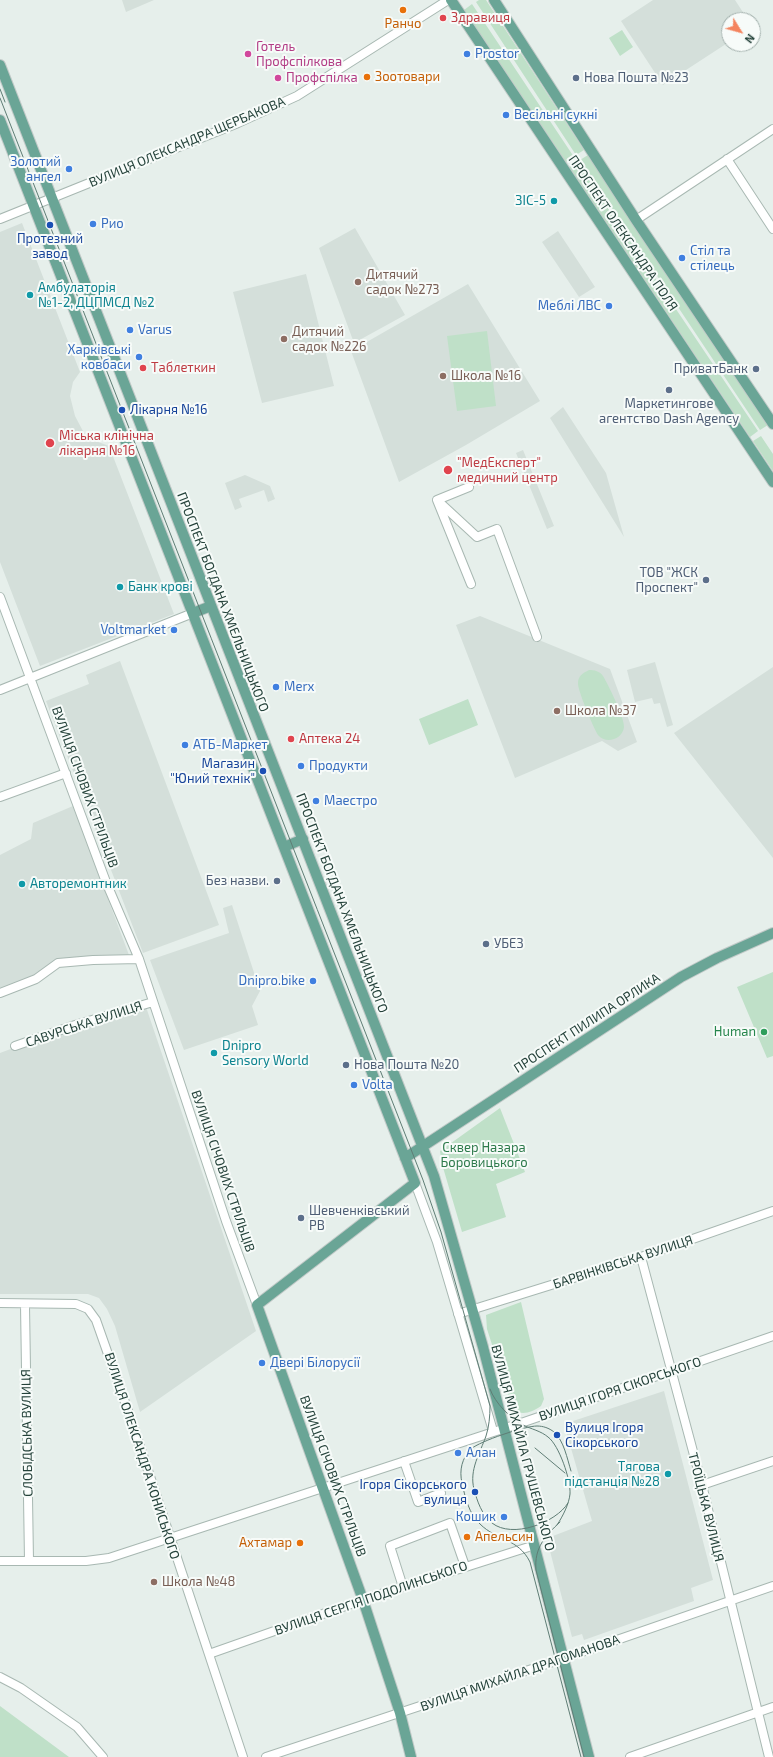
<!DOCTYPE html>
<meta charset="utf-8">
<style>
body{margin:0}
#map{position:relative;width:773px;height:1757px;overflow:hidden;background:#e6efeb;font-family:"Exo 2",sans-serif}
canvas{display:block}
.north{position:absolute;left:721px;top:12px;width:40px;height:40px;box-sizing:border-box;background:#f7fbf9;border:1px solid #a3b1ad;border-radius:50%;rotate:127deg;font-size:11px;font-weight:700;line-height:16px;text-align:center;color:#24423a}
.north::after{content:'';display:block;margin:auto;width:14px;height:18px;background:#f4845f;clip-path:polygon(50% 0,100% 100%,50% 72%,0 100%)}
</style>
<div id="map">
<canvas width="773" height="1757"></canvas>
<div class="north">N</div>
</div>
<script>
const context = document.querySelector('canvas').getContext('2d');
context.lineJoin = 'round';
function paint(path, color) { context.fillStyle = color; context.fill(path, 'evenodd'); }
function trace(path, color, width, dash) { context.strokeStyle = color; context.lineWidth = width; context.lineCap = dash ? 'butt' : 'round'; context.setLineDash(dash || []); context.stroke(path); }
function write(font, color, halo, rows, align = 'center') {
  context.font = font + ' "Exo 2",sans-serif'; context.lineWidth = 4; context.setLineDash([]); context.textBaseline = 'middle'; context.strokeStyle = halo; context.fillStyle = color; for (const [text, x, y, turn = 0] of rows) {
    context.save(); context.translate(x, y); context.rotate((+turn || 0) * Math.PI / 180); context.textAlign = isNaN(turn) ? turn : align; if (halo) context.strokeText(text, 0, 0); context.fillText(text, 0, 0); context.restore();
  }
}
const built = new Path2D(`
 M 122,0 L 154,0 L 126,12 Z
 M 653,0 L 735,0 L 748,20 L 729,20 L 729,42 L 663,85 L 621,21 Z
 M 22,223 L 80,372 L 73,382 L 70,396 L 75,416 L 84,433 L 93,440 L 109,446 L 174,614 L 40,666 L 0,562 L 0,232 Z
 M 355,228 L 405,315 L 354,343 L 319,248 Z
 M 558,231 L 595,287 L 579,297 L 542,242 Z
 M 306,274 L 334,386 L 262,403 L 233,292 Z
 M 468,284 L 540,401 L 466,445 L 399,482 L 351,351 Z
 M 563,407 L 606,473 L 624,537 L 550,418 Z
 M 523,450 L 554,526 L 547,529 L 516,453 Z
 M 245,475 L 270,486 L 275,499 L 268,502 L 264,490 L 239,499 L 242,507 L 235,510 L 225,483 Z
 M 480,616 L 610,669 L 637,742 L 618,751 L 602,741 L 515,778 L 456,625 Z
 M 120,661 L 219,925 L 143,953 L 46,701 L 89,684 L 86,675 Z
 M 655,662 L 673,725 L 667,727 L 660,703 L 654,704 L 652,698 L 635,702 L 627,670 Z
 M 773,667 L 773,858 L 674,733 Z
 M 73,806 L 129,955 L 56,961 L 34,978 L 0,991 L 0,855 L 31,839 L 33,823 Z
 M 232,905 L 260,991 L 252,1006 L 258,1025 L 184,1050 L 150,960 L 229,933 L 223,908 Z
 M 146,1007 L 256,1331 L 140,1412 L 115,1326 L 107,1309 L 99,1298 L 88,1294 L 0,1294 L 0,1053 L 53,1033 Z
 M 664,1391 L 713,1580 L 691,1588 L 694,1601 L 584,1640 L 582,1634 L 572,1637 L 550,1551 L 553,1536 L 592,1521 L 564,1424 Z`);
const green = new Path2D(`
 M 479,0 L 486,0 L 584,150 L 576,155 L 476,2 Z
 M 472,4 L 574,157 L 566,162 L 464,10 Z
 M 622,30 L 633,47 L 620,56 L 609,38 Z
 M 588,155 L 768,425 L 760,430 L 580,160 Z
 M 577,162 L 758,431 L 750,437 L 569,167 Z
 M 487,331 L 496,406 L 457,411 L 447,336 Z
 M 761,436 L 773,454 L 773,471 L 753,441 Z
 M 589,670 C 594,670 600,671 603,676 C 608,684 625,719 624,727 C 623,739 606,745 598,735 C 594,729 577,689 578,683 C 578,676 583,673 589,670 Z
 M 468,699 L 478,725 L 429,745 L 419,719 Z
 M 773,972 L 773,1056 L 767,1058 L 737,987 Z
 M 500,1108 L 525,1172 L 496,1184 L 506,1217 L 462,1232 L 442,1164 L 440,1151 Z
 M 521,1302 L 544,1399 L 541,1406 C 532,1412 523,1416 513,1410 L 487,1329 L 486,1315 Z
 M 0,1706 L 69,1757 L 0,1757 Z`);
const minor = new Path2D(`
 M 727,159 L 773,229
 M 0,219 L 238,123 L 297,96 L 448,0
 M 636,220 L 773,129
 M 437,500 L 469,487
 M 471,584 L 437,500 L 477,537 L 497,529 L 537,637
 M 0,597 L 106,882 L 139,959 L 226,1221 L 257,1305
 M 0,690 L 193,613
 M 0,797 L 66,773
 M 0,993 L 36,979 L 58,963 L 93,960 L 139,959
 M 15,1046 L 75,1025 L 153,1002
 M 415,1183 L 437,1242 L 493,1431
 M 641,1257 L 702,1485 L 769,1757
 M 0,1303 L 76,1304 L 88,1309 L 96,1320 L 133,1425 L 243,1757
 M 25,1305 L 29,1561
 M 458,1314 L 641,1257 L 773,1211
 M 404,1461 L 418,1502 L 441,1493
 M 702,1485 L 773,1461
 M 0,1561 L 86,1561 L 109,1558 L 524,1422 L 773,1336
 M 403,1587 L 390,1546 L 450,1523 L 465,1566
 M 209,1654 L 371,1597 L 535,1545
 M 0,1677 L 21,1688 L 77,1727 L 103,1757
 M 266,1757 L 556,1661 L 773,1586
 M 630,1757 L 773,1707`);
const major = new Path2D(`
 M 451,0 L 773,482
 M 494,0 L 636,220 L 773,424
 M 0,65 L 434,1176 L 483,1347 L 589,1757
 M 0,120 L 415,1183 L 257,1305 L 363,1600 L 400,1713 L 411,1757
 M 193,613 L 211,606
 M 284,847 L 303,839
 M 405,1158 L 681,977 L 717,958 L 773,933`);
const tram = new Path2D(`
 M 0,89 L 5,102
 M 0,98 L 423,1180 L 441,1232 L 490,1406 C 490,1416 489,1427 486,1436 C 480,1453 469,1470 474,1489 C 477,1501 482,1515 492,1523 C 512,1539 556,1523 568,1503
 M 490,1389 C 495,1403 510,1418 523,1425 C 531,1429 541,1431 548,1437 C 559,1445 571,1480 570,1494 C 569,1504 563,1516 557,1525
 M 535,1448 L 565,1473
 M 571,1471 C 567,1458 564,1441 554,1432 C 549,1428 543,1426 537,1426 C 525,1426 480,1441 471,1449 C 462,1458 459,1470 462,1483 C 465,1497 469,1514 480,1524 C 497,1541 518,1538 530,1562 L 581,1757
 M 560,1522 C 545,1536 534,1548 536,1570 L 584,1757`);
const markers = [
 [403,10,4,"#e8710a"],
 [443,18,4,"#e0444e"],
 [248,54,4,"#d1479c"],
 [467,54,4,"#3f7fe0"],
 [367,77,4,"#e8710a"],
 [278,78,4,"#d1479c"],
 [576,78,4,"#5c6f8a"],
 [506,115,4,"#3f7fe0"],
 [69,169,4,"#3f7fe0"],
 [554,201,4,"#0f9aa8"],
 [93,224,4,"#3f7fe0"],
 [50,225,4,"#1a4fb4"],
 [682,258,4,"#3f7fe0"],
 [358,282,4,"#8d6e63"],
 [30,295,4,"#0f9aa8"],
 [609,306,4,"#3f7fe0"],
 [130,330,4,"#3f7fe0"],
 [284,339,4,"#8d6e63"],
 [139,357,4,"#3f7fe0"],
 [143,368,4,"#e0444e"],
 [756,369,4,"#5c6f8a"],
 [443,376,4,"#8d6e63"],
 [669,390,4,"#5c6f8a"],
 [122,410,4,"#1a4fb4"],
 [50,443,5,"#e0444e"],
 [448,470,5,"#e0444e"],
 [706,580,4,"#5c6f8a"],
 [120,587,4,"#0f9aa8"],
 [174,630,4,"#3f7fe0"],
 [276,687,4,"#3f7fe0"],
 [557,711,4,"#8d6e63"],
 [291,739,4,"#e0444e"],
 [185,745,4,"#3f7fe0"],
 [301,766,4,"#3f7fe0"],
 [263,771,4,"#1a4fb4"],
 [316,801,4,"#3f7fe0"],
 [277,881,4,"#5c6f8a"],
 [22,884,4,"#0f9aa8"],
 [486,944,4,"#5c6f8a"],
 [313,981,4,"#3f7fe0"],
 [764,1032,4,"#2e9e5b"],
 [214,1053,4,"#0f9aa8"],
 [346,1065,4,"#5c6f8a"],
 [354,1085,4,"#3f7fe0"],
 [301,1218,4,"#5c6f8a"],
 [262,1363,4,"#3f7fe0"],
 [557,1435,4,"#1a4fb4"],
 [458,1453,4,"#3f7fe0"],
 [668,1474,4,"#0f9aa8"],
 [475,1492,4,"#1a4fb4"],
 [504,1517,4,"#3f7fe0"],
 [467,1537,4,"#e8710a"],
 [300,1543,4,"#e8710a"],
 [154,1582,4,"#8d6e63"]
];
const healthNames = [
 ["Здравиця",451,18],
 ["Таблеткин",151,368],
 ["Міська клінічна",59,436],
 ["лікарня №16",59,451],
 ["\"МедЕксперт\"",457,463],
 ["медичний центр",457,478],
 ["Аптека 24",299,739]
];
const foodNames = [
 ["Ранчо",403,24,"center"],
 ["Зоотовари",375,77],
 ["Апельсин",475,1537],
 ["Ахтамар",292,1543,"right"]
];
const hotelNames = [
 ["Готель",256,47],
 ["Профспілкова",256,62],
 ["Профспілка",286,78]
];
const shopNames = [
 ["Prostor",475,54],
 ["Весільні сукні",514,115],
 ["Золотий",61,162,"right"],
 ["ангел",61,177,"right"],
 ["Рио",101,224],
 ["Стіл та",690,251],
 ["стілець",690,266],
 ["Меблі ЛВС",601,306,"right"],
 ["Varus",138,330],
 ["Харківські",131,350,"right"],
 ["ковбаси",131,365,"right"],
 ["Voltmarket",166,630,"right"],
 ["Merx",284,687],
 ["АТБ-Маркет",193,745],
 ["Продукти",309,766],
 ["Маестро",324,801],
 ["Dnipro.bike",305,981,"right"],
 ["Volta",362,1085],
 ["Двері Білорусії",270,1363],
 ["Алан",466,1453],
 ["Кошик",496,1517,"right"]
];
const serviceNames = [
 ["Нова Пошта №23",584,78],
 ["ПриватБанк",748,369,"right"],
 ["Маркетингове",669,404,"center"],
 ["агентство Dash Agency",669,419,"center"],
 ["ТОВ \"ЖСК",698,573,"right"],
 ["Проспект\"",698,588,"right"],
 ["Без назви.",269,881,"right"],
 ["УБЕЗ",494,944],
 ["Нова Пошта №20",354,1065],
 ["Шевченківський",309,1211],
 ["РВ",309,1226]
];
const streetNames = [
 ["ВУЛИЦЯ ОЛЕКСАНДРА ЩЕРБАКОВА",187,142,-23],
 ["ПРОСПЕКТ ОЛЕКСАНДРА ПОЛЯ",623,233,56],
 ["ПРОСПЕКТ БОГДАНА ХМЕЛЬНИЦЬКОГО",223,602,69],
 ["ВУЛИЦЯ СІЧОВИХ СТРІЛЬЦІВ",85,787,70],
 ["ПРОСПЕКТ БОГДАНА ХМЕЛЬНИЦЬКОГО",342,903,69],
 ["ПРОСПЕКТ ПИЛИПА ОРЛИКА",587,1023,-33],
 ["САВУРСЬКА ВУЛИЦЯ",84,1024,-18],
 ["ВУЛИЦЯ СІЧОВИХ СТРІЛЬЦІВ",223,1171,71],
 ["БАРВІНКІВСЬКА ВУЛИЦЯ",623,1262,-18],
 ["ВУЛИЦЯ ІГОРЯ СІКОРСЬКОГО",620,1389,-19],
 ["СЛОБІДСЬКА ВУЛИЦЯ",27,1433,-91],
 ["ВУЛИЦЯ МИХАЙЛА ГРУШЕВСЬКОГО",523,1448,75],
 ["ВУЛИЦЯ ОЛЕКСАНДРА КОНИСЬКОГО",142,1456,72],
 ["ВУЛИЦЯ СІЧОВИХ СТРІЛЬЦІВ",333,1476,70],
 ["ТРОЇЦЬКА ВУЛИЦЯ",706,1507,76],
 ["ВУЛИЦЯ СЕРГІЯ ПОДОЛИНСЬКОГО",371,1598,-19],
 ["ВУЛИЦЯ МИХАЙЛА ДРАГОМАНОВА",520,1673,-19]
];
const cultureNames = [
 ["ЗІС-5",546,201,"right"],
 ["Амбулаторія",38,288],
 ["№1-2, ДЦПМСД №2",38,303],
 ["Банк крові",128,587],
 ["Авторемонтник",30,884],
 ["Dnipro",222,1046],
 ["Sensory World",222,1061],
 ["Тягова",660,1467,"right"],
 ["пiдстанцiя №28",660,1482,"right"]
];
const transitNames = [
 ["Протезний",50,239,"center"],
 ["завод",50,254,"center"],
 ["Лікарня №16",130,410],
 ["Магазин",255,764,"right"],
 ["\"Юний технік\"",255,779,"right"],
 ["Вулиця Ігоря",565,1428],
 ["Сікорського",565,1443],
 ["Ігоря Сікорського",467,1485,"right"],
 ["вулиця",467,1500,"right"]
];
const educationNames = [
 ["Дитячий",366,275],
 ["садок №273",366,290],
 ["Дитячий",292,332],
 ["садок №226",292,347],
 ["Школа №16",451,376],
 ["Школа №37",565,711],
 ["Школа №48",162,1582]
];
const leisureNames = [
 ["Human",756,1032]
];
const parkNames = [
 ["Сквер Назара",484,1148],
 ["Боровицького",484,1163]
];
paint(built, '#d4dfda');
paint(green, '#bfe0c8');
trace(minor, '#a8b8b2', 10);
trace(major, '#c2cac8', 12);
trace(minor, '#fff', 8);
trace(major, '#6aa596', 10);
trace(tram, '#5f7d75', 1);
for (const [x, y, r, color] of markers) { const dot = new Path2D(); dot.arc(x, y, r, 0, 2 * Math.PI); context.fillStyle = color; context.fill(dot); trace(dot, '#f7fbf9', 1.5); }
write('13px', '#be3a42', '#f7fbf9', healthNames, 'left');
write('13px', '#c56008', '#f7fbf9', foodNames, 'left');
write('13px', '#b23c85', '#f7fbf9', hotelNames, 'left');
write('13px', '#366cbe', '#f7fbf9', shopNames, 'left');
write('13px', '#4e5e75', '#f7fbf9', serviceNames, 'left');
write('13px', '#24423a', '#f7fbf9', streetNames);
write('13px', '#0d838f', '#f7fbf9', cultureNames, 'left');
write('13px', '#164399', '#f7fbf9', transitNames, 'left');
write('13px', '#785e54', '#f7fbf9', educationNames, 'left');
write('13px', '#27864d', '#f7fbf9', leisureNames, 'right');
write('13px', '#2d7a4b', '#f7fbf9', parkNames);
</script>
